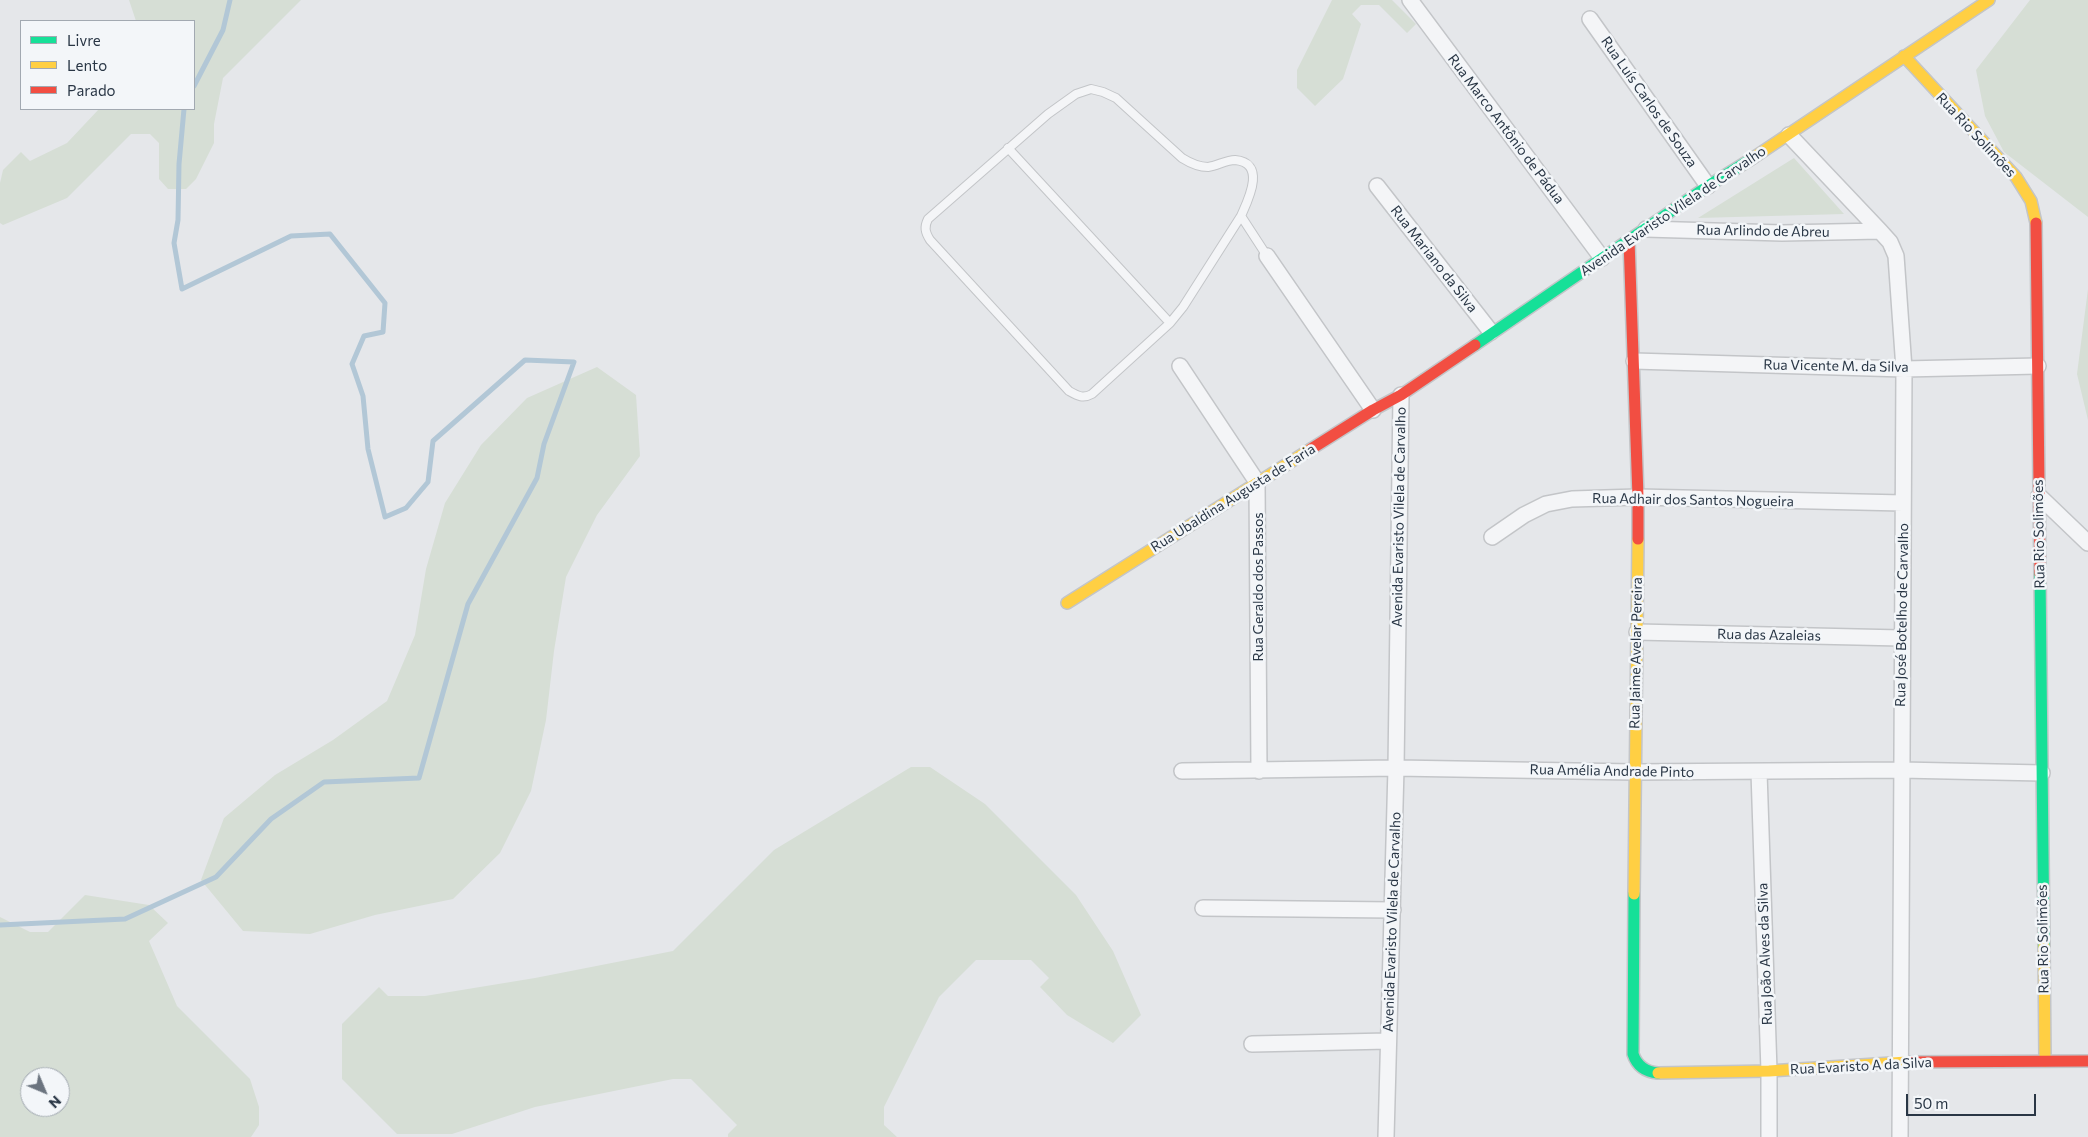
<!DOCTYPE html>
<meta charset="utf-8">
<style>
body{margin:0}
#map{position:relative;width:2088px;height:1137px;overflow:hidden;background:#e5e7ea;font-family:Commissioner,sans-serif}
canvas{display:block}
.legend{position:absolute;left:20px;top:20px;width:175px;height:90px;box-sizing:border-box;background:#f3f6f9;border:1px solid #a2a9b1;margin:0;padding:6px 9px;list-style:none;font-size:15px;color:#293645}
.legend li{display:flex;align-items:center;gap:10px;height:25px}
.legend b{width:25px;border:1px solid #a2a9b1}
.north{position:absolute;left:20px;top:1067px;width:50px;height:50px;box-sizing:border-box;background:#f3f6f9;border:1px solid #a2a9b1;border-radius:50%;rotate:135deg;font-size:14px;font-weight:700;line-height:20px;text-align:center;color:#293645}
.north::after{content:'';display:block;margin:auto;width:18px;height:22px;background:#6b747f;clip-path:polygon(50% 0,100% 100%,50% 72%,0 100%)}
.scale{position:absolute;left:1906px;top:1094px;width:130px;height:22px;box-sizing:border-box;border:2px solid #293645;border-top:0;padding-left:6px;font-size:15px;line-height:18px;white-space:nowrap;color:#293645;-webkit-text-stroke:4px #f3f6f9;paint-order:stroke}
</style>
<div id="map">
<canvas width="2088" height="1137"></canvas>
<ul class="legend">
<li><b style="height:6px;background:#16e098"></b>Livre</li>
<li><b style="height:6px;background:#ffcf43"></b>Lento</li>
<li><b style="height:6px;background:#f24e42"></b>Parado</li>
</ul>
<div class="north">N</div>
<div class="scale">50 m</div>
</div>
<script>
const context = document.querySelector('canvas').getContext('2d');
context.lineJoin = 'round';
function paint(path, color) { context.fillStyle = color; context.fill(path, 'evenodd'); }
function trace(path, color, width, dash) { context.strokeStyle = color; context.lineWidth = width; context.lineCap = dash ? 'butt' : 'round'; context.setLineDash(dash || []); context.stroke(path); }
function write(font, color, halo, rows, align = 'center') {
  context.font = font + ' Commissioner,sans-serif'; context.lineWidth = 5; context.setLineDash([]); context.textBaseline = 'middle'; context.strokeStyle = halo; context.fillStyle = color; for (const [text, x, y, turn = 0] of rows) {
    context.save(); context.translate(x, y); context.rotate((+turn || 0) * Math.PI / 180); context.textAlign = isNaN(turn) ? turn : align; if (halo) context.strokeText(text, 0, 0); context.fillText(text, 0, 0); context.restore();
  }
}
const green = new Path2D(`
 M 129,0 L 301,0 L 223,78 L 214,124 L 214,143 L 196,179 L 186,189 L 168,189 L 159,179 L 159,143 L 150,134 L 131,134 L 67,198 L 3,225 L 0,223 L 0,183 L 3,170 L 21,152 L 30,161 L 67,143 L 99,109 L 194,109 L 194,21 L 136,21 Z
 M 1332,0 L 1392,0 L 1416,24 L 1407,33 L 1379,5 L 1361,5 L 1352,14 L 1361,24 L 1343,79 L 1315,106 L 1297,88 L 1297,70 Z
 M 2030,0 L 2088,0 L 2088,217 L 2004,152 L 1985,116 L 1976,70 Z
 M 1794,158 L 1844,214 L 1698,218 Z
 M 2088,289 L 2088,420 L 2077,374 Z
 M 597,367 L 636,395 L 640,456 L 597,515 L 566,577 L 554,651 L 546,720 L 531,791 L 500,853 L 453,899 L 375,915 L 310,934 L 243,931 L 201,880 L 224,818 L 275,775 L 333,740 L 387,701 L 415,635 L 426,569 L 445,503 L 481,445 L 527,398 Z
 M 911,767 L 930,767 L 985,804 L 1076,895 L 1113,951 L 1141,1015 L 1113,1043 L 1067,1015 L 1040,987 L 1049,978 L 1031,960 L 976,960 L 939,997 L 884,1107 L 884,1125 L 897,1137 L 728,1137 L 728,1134 L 737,1125 L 691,1079 L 673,1079 L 535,1107 L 452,1134 L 397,1134 L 342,1079 L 342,1024 L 379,987 L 388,996 L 425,996 L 535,978 L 673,951 L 774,850 Z
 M 85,895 L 149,905 L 168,923 L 149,941 L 177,1006 L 250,1079 L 259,1107 L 259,1125 L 251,1137 L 0,1137 L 0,917 L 30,932 L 48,932 ZM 30,1077 L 60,1077 L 60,1107 L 30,1107 Z`);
const stream = new Path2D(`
 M 194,86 L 223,30 L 230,0
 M 0,925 L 125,919 L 216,877 L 271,819 L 324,782 L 419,778 L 468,604 L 537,478 L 544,444 L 574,362 L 525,360 L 433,441 L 428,482 L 406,508 L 385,517 L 368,449 L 363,396 L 352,364 L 364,336 L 383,332 L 385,303 L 330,234 L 291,236 L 182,289 L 174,243 L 178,220 L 179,164 L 184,109`);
const lane = new Path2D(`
 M 1008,148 L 1170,323
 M 1241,216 L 1183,307 L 1170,323 L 1092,394 C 1083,399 1078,396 1069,391 L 930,240 C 925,232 924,227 928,219 L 1048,114 L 1076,94 L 1091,89 L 1103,92 L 1116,98 L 1182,158 C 1190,163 1198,167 1208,167 C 1217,166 1226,160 1235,160 C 1267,163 1248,200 1241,216 L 1267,256`);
const street = new Path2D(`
 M 1410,0 L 1602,258
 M 1590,19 L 1708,186
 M 1789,135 L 1880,231 L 1890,242 L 1896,256 L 1904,369 L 1900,1137
 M 1377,186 L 1491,332
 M 1646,229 L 1782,233 L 1880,231
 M 1267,256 L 1373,410
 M 1634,361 L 1904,369 L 2038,366
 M 1180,366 L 1257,482 L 1259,771
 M 2039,496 L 2088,543
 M 1492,537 L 1524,515 L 1546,504 L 1572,499 L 1638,497 L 1903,503
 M 1637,632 L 1901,638
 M 1182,771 L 1396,768 L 1634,772 L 1901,770 L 2042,773
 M 1759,772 L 1769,1071 L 1769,1137
 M 1203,908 L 1393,910
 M 1252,1044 L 1388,1041
 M 1386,1137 L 1396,768 L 1401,395`);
const fast = new Path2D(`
 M 1475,345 L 1708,186 L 1753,158
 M 2040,574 L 2044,946
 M 1634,894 L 1633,1054 C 1637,1066 1646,1072 1658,1073`);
const slow = new Path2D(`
 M 1904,56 L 2016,177 L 2031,201 L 2036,223
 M 1753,158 L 1989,0
 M 1067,603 L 1311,449
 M 1634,894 L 1638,539
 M 2044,946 L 2045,1061
 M 1658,1073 L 1769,1071 L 1907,1062`);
const jam = new Path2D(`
 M 2036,223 L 2040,574
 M 1629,240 L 1638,497 L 1638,539
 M 1311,449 L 1373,410 L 1401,395 L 1475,345
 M 1907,1062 L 2088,1061`);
const streetNames = [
 ["Rua Luís Carlos de Souza",1649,102,55],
 ["Rua Marco Antônio de Pádua",1506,129,53],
 ["Rua Rio Solimões",1976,135,47],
 ["Avenida Evaristo Vilela de Carvalho",1673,211,-34],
 ["Rua Arlindo de Abreu",1763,231,1],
 ["Rua Mariano da Silva",1434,259,52],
 ["Rua Vicente M. da Silva",1836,366,1],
 ["Rua Ubaldina Augusta de Faria",1233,498,-32],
 ["Rua Adhair dos Santos Nogueira",1693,500,1],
 ["Avenida Evaristo Vilela de Carvalho",1399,517,-89],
 ["Rua Rio Solimões",2039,534,-91],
 ["Rua Geraldo dos Passos",1258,587,-90],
 ["Rua José Botelho de Carvalho",1902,615,-89],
 ["Rua das Azaleias",1769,635,1],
 ["Rua Jaime Avelar Pereira",1636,653,-89],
 ["Rua Amélia Andrade Pinto",1612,771,1],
 ["Avenida Evaristo Vilela de Carvalho",1392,922,-88],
 ["Rua Rio Solimões",2043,939,-91],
 ["Rua João Alves da Silva",1765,954,-92],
 ["Rua Evaristo A da Silva",1861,1066,-3]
];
paint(green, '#d6ded5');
trace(stream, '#b2c7d6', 5);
trace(lane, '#c3c5c8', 10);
trace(street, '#c3c5c8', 18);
trace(fast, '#c3c5c8', 14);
trace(slow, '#c3c5c8', 14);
trace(jam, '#c3c5c8', 14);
trace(lane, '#f4f5f7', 8);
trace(street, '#f4f5f7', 15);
trace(fast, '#16e098', 11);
trace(slow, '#ffcf43', 11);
trace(jam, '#f24e42', 11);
write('14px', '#293645', '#f3f6f9', streetNames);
</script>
